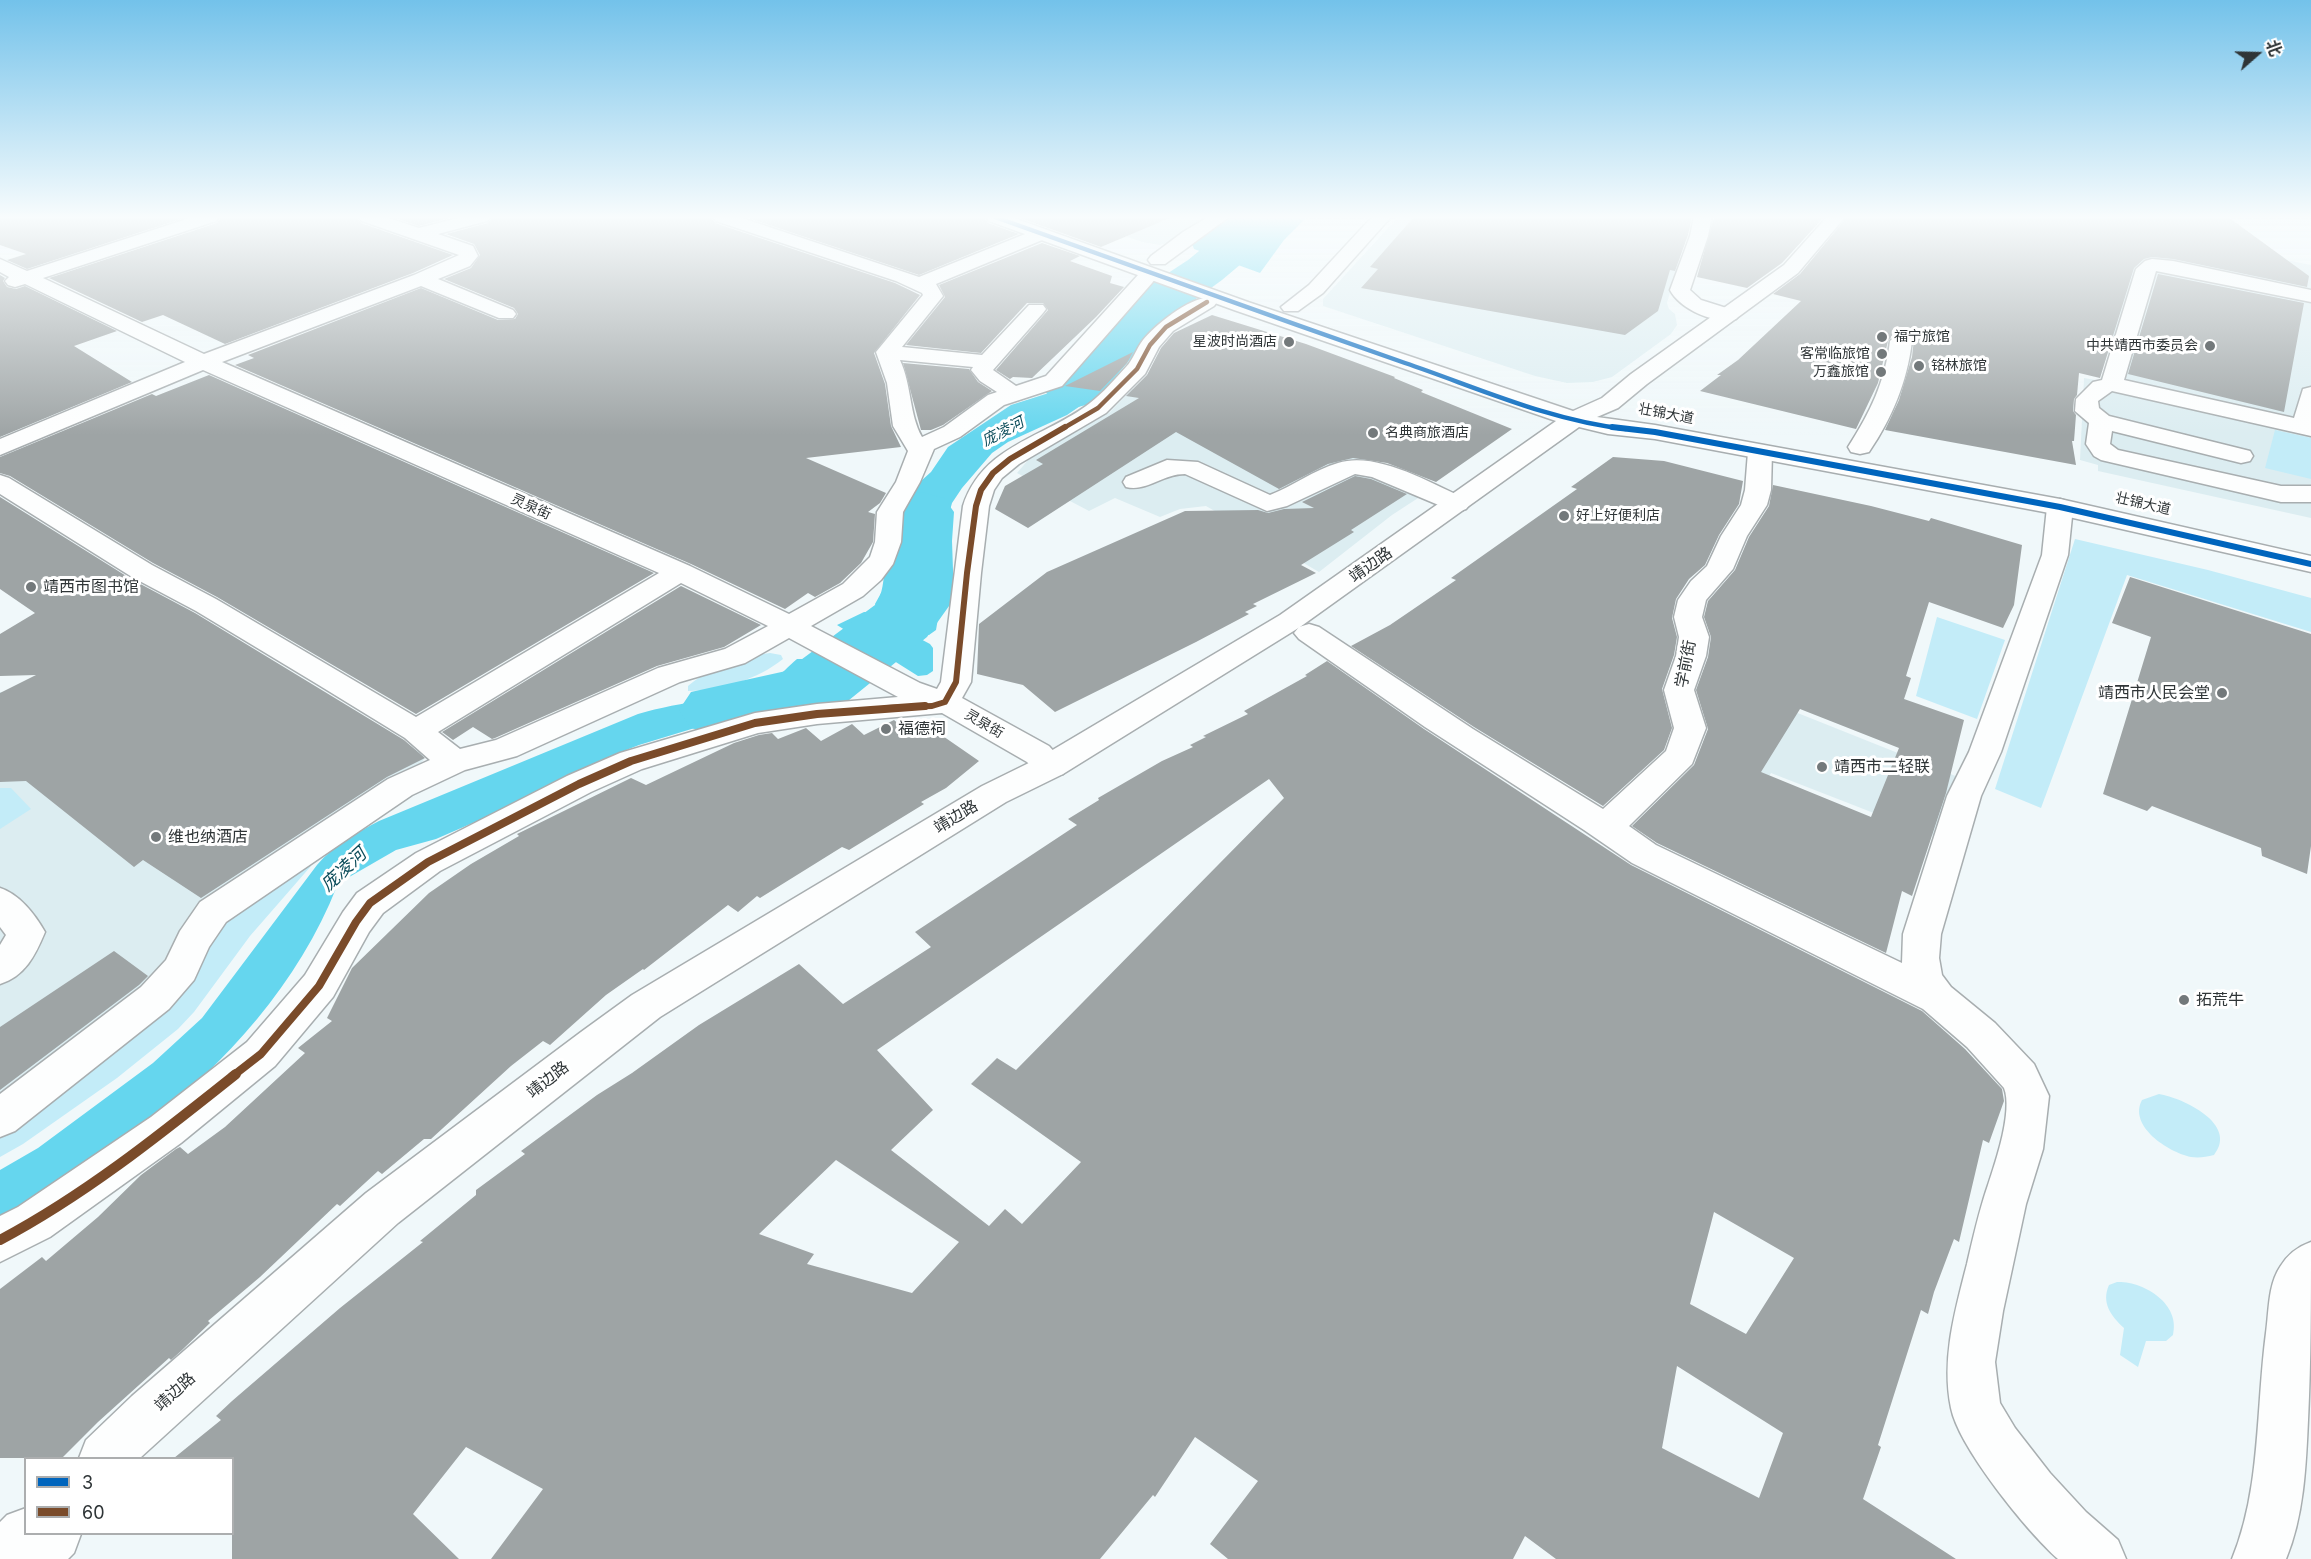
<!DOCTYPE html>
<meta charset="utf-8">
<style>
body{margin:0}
#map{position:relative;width:2311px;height:1559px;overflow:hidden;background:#f0f8fa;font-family:Inter,"Noto Sans SC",sans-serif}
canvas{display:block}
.legend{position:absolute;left:24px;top:1457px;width:210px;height:78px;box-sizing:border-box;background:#fff;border:2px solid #acaeaf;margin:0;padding:8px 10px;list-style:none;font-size:18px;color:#2f3537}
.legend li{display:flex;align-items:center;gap:12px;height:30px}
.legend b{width:30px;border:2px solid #acaeaf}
.north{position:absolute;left:2227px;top:24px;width:60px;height:60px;-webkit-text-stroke:4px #fff;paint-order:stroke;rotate:70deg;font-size:16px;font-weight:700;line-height:24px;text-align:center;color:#2f3537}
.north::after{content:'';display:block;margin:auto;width:21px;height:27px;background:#2f3537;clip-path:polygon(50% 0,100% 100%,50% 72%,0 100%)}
</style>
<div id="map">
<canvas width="2311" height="1559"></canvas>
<ul class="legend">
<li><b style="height:8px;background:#0065bd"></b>3</li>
<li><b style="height:8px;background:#7a4b2a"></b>60</li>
</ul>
<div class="north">北</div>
</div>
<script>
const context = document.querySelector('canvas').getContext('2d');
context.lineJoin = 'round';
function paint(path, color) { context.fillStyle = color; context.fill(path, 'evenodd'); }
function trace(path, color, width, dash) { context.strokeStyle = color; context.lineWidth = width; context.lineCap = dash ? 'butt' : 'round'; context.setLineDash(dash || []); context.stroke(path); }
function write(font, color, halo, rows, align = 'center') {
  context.font = font + ' Inter,"Noto Sans SC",sans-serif'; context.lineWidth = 6; context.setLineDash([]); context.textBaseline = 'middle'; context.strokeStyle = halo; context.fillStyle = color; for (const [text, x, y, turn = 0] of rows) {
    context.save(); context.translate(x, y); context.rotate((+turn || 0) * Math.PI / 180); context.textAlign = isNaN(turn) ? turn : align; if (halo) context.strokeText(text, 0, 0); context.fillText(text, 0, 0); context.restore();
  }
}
const built = new Path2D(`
 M 1074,217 L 1213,217 L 1173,242 L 1159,245 L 1142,242 Z
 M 1398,217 L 1692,217 L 1667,303 L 1669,309 L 1675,314 L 1677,325 L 1671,334 L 1612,377 L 1593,382 L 1567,383 L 1535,376 L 1323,306 L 1323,299 Z
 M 2128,228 L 2311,265 L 2311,518 L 2098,471 L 2098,465 L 2080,460 L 2084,378 L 2107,382 L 2111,314 Z
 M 1132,389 L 1159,399 L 1319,438 L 1432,489 L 1392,515 L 1319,572 L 1206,506 L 1180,509 L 1160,517 L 1115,498 L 1089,511 L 1017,473 L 1029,459 L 1110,412 Z
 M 302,682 L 423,754 L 424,759 L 419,767 L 170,970 L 0,1104 L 0,692 Z
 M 1740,690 L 1958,777 L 1938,838 L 1771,773 L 1761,790 Z`);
const green = new Path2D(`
 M 2275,430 L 2311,438 L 2311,479 L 2265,468 Z
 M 2075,539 L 2208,570 L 2311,598 L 2311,632 L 2127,575 L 2041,808 L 1995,789 Z
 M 1937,617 L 2005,640 L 1977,719 L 1916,696 Z
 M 770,653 L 781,655 L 783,659 C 757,680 721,690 688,691 L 688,686 C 709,668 743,656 770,653 Z
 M 0,788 L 11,788 L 31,809 L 0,829 Z
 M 311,861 L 311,866 L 250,936 L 194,1012 L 178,1029 L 117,1078 L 23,1144 L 0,1157 L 0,1136 L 210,932 Z
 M 2159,1094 C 2183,1098 2239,1124 2214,1155 C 2206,1157 2199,1158 2191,1157 C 2168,1152 2128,1126 2142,1100 Z
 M 2117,1282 C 2144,1281 2181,1304 2173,1335 L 2166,1341 L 2146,1341 L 2138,1367 L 2120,1355 L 2124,1328 C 2111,1316 2101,1303 2109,1285 Z`);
const water = new Path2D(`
 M 1229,217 L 1307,217 L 1284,240 L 1260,273 L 1194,249 L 1191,242 Z
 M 1136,298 L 1170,314 L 1141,331 L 1133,340 L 1129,357 L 1123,367 L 1089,400 L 1067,415 L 1008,442 L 992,453 L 962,488 L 952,503 L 940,547 L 943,589 L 936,630 L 929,635 L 919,633 L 877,610 L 875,604 L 891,575 L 909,498 L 921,481 L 931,472 L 948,447 L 1011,405 L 1052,392 L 1062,385 Z
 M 864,612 L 870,612 L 930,644 L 933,648 L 933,671 L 927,675 L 918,676 L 837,625 Z
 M 797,659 L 803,659 L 847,687 L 847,691 L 842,696 L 708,724 L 639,745 L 601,760 L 491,815 L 436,839 L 396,850 L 344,880 L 337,886 C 299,983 226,1063 145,1127 C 106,1157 59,1182 18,1209 L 0,1215 L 0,1170 L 38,1148 L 153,1063 L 202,1018 L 317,865 C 334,845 356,833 379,821 L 638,714 C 681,701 733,699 773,679 C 783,674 788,666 797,659 Z`);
const river = new Path2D(`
 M 1241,217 L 1292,217 L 1285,227 L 1222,280 L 1156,328 L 1094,403 L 1074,408 L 1054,403 L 1045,391 L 1118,306 L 1188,260 Z
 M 921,492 L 944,498 L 954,512 L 952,541 L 954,599 L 927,637 L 838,709 L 719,736 L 691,728 L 679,710 L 691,692 L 786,671 L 875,605 C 891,585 880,540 888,514 C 889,508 894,503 898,498 Z`);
const building = new Path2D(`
 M 0,217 L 187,217 L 27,269 L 7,260 L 26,254 L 0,245 Z
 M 221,217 L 357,217 L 361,223 L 453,255 L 413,273 L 225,344 L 163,315 L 142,322 L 49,278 L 217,223 Z
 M 391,217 L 454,217 L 419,226 Z
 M 492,217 L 711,217 L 715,223 L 895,283 L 920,295 L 874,353 L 885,384 L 891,426 L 901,447 L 806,458 L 886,493 L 880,503 L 868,512 L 875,514 L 873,542 L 861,563 L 840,583 L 815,597 L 808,593 L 785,609 L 691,564 L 235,365 L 254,358 L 248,355 L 421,288 L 498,320 L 515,319 L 518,314 L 514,308 L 444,279 L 471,268 L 480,255 L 474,244 L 446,234 L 488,223 Z
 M 745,217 L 984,217 L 988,223 L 1019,234 L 919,275 Z
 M 1017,217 L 1172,217 L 1101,247 Z
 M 1414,217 L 1692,217 L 1688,235 L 1675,271 L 1670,270 L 1658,311 L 1625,335 L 1361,288 L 1378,269 L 1370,267 Z
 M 1714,217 L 1824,217 L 1782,263 L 1747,288 L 1697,277 Z
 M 1847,217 L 2228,217 L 2309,276 L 2307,287 L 2173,259 L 2152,257 L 2144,259 L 2134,268 L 2100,378 L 2079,373 L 2077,395 L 2074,399 L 2073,411 L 2076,415 L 2074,441 L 2072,441 L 2076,465 L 1885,430 L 1899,400 L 1912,357 L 1914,339 L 1902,333 L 1893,335 L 1888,341 L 1878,383 L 1856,429 L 1700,391 L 1721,375 L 1717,375 L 1738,360 L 1801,301 L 1773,294 L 1800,274 Z
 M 1042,243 L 1080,256 L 1070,261 L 1112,276 L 1110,283 L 1124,287 L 1096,317 L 1032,378 L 1013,377 L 1010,379 L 996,370 L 1048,310 L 1043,303 L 1027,303 L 981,353 L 906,345 L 945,297 L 939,285 Z
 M 2158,274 L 2304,303 L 2284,412 L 2128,374 Z
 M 0,275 L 5,278 L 3,281 L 7,287 L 16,289 L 25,286 L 117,331 L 74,346 L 132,382 L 0,437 Z
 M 1212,315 L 1306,344 L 1395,377 L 1394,378 L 1423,390 L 1421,392 L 1512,429 L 1436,482 L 1387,463 L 1353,458 L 1328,464 L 1279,489 L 1176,432 L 1028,528 L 995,509 L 1005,486 L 1043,464 L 1036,460 L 1139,398 L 1126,396 L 1147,375 L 1161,348 L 1174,333 Z
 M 1133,352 L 1127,363 L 1100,391 L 1065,386 Z
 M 903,363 L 969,369 L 978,382 L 992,391 L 943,425 L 931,430 L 921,430 Z
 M 209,375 L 654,573 L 416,714 L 217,597 L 153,563 L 10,476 L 0,473 L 0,457 L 152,394 L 156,396 Z
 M 1613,457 L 1664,461 L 1743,481 L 1739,504 L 1719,535 L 1705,565 L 1689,579 L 1676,599 L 1672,618 L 1677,637 L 1674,655 L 1662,689 L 1672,728 L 1664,750 L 1603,806 L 1474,727 L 1351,646 L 1390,625 L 1456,580 L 1451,578 L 1577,489 L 1571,487 Z
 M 1355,476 L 1371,479 L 1407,494 L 1351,530 L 1354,532 L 1301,565 L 1316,573 L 1253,604 L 1257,606 L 1245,612 L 1249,614 L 1196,642 L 1055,712 L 1023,685 L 977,674 L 979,624 L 1047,572 L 1185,511 L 1258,510 L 1268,513 L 1284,509 L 1314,508 L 1302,502 Z
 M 1773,485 L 1871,506 L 1929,521 L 1931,518 L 2022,545 L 2014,605 L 2003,628 L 1929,602 L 1906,676 L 1911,678 L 1904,699 L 1964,720 L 1946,793 L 1912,896 L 1902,891 L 1886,953 L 1657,843 L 1632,826 L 1694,765 L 1708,729 L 1696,690 L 1708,657 L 1711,637 L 1704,617 L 1708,601 L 1735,570 L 1749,537 L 1769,506 ZM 1800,709 L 1899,748 L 1871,817 L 1761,772 Z
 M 0,497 L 131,579 L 195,613 L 404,740 L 425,758 L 387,777 L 201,898 L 143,860 L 134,867 L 26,781 L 0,782 L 0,693 L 36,675 L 0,676 L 0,634 L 35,613 L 0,589 Z
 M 2130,577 L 2311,634 L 2311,846 L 2307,874 L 2262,856 L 2261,848 L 2152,806 L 2147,811 L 2103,794 L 2151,637 L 2112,623 Z
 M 681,586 L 761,625 L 724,647 L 657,666 L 495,738 L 492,739 L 473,727 L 453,740 L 442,732 Z
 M 1327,661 L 1424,729 L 1631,865 L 1922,1011 L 1965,1049 L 2002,1089 L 2004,1101 L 1989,1143 L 1983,1140 L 1959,1242 L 1954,1239 L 1934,1292 L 1928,1314 L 1921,1310 L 1878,1445 L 1881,1447 L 1863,1499 L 1956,1559 L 1556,1559 L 1525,1536 L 1513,1559 L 1228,1559 L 1210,1544 L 1258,1481 L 1195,1437 L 1155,1497 L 1153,1495 L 1100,1559 L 491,1559 L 543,1489 L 466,1447 L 413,1514 L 459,1559 L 232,1559 L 232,1458 L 174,1458 L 221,1420 L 216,1416 L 232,1401 L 340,1308 L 423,1242 L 420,1241 L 476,1195 L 476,1190 L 525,1154 L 521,1151 L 597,1095 L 632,1073 L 699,1025 L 799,964 L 843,1004 L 931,947 L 915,932 L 1077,825 L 1068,819 L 1099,800 L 1098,798 L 1162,761 L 1193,747 L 1190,745 L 1206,737 L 1203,736 L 1248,714 L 1244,711 L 1307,676 L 1305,675 ZM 1269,779 L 1284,798 L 1016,1070 L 997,1058 L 971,1084 L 1081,1162 L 1022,1224 L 1005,1209 L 989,1226 L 891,1150 L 933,1110 L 877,1050 ZM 836,1160 L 959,1242 L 912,1293 L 807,1264 L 814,1254 L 759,1234 ZM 1714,1212 L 1794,1258 L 1746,1334 L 1690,1304 ZM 1677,1366 L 1783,1433 L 1759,1498 L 1662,1448 Z
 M 894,720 L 908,732 L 924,723 L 979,761 L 946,788 L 921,802 L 924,804 L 849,850 L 842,847 L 760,898 L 757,896 L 738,912 L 728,905 L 644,970 L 643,969 L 606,995 L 550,1045 L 543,1041 L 511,1066 L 431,1139 L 424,1139 L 382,1174 L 378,1171 L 340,1206 L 337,1204 L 260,1277 L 208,1321 L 210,1323 L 181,1351 L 171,1360 L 169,1358 L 98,1422 L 62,1458 L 0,1458 L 0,1289 L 42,1257 L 46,1261 L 98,1217 L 141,1175 L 176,1149 L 180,1147 L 188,1154 L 225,1127 L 305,1053 L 298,1048 L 332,1021 L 327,1018 L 352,968 L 429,893 L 471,864 L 519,836 L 517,834 L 631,778 L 646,785 L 734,743 L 759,735 L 772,733 L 778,739 L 806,728 L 821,741 L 852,724 L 864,735 Z
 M 114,951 L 148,976 L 139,985 L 0,1090 L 0,1027 Z`);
const minor = new Path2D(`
 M 193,217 L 219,217 L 216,221 L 43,278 L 204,354 L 414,275 L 459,255 L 362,221 L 359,217 L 385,217 L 419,228 L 462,217 L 490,217 L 487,221 L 438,234 L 473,246 L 478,256 L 470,266 L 438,279 L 513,310 L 516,314 L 513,318 L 499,318 L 421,286 L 222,362 L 690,566 L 789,614 L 843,584 L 870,557 L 875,542 L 877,512 L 896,482 L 908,451 L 893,426 L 887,383 L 876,352 L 923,295 L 922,293 L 896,281 L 716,221 L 713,217 L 739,217 L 919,277 L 1035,230 L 1047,230 L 1050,234 L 1047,238 L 936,284 L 943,296 L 902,347 L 982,355 L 1029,305 L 1043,305 L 1046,309 L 1043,313 L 993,370 L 1016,386 L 1046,376 L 1138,275 L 1152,275 L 1155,279 L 1152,283 L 1062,386 L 1004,405 L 960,437 L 934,449 L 920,482 L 903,512 L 901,542 L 893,564 L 881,580 L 863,596 L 811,626 L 920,683 L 937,689 L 941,682 L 963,506 C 983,444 1045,438 1090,403 C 1103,393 1115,379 1126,367 C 1133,360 1136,349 1143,340 C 1155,325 1194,293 1214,298 L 1217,302 L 1214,306 L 1173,331 L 1159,347 L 1145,374 L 1106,413 L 1019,464 L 1002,478 L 994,490 L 989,506 L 981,573 L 971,682 L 962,698 L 1049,746 L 1067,766 L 1063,774 L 1051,777 L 1039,774 L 1027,762 L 942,713 L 817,724 L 758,733 L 642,769 L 591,792 L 440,871 L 383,913 L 369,932 L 333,997 L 275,1066 L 181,1143 L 50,1237 L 0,1262 L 0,1216 L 18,1207 L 151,1117 L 247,1042 L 305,975 L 343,912 L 357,893 L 416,853 L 567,776 L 620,753 L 755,713 L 817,704 L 898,697 L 789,638 L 745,663 L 680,682 L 517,756 L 465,770 L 412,795 L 226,922 L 209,947 L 194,980 L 169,1009 L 15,1131 L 0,1137 L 0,1094 L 141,987 L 166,960 L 180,931 L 200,902 L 388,779 L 430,760 L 405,738 L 317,684 L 196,611 L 132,577 L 0,494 L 0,475 L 9,478 L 152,565 L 216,599 L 416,717 L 659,573 L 203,370 L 0,455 L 0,439 L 185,362 L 25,284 L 15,287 L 8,285 L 5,281 L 9,277 L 0,272 L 0,259 L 27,271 ZM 900,360 L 973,367 L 971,370 L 980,381 L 997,392 L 988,395 L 944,427 L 922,437 C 909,414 912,386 900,360 ZM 681,583 L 768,626 L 725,649 L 658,668 L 496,740 L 460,749 L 438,732 Z
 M 1208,217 L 1229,217 L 1165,264 L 1151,264 L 1148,260 L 1151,256 L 1183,232 Z
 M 1372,217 L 1391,217 L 1323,293 L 1298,311 L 1284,311 L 1281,307 L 1309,285 Z
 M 1694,217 L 1712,217 L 1708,236 L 1690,290 L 1701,300 L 1736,311 L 1739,315 L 1736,319 C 1715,325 1680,309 1670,290 L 1690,236 Z
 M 2152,259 L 2173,261 L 2311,290 L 2311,302 L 2156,271 L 2124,380 L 2294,418 L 2303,389 L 2311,387 L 2311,436 L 2112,391 L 2098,401 L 2099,408 L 2109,416 L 2250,451 L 2253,456 L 2250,461 L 2241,463 L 2112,431 L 2110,444 L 2118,450 L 2281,486 L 2311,486 L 2311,502 L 2281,502 L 2101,460 L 2094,456 L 2086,444 L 2089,423 L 2075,411 L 2076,399 L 2093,382 L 2102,380 L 2136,269 L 2145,261 Z
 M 1901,335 L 1908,337 L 1912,341 C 1907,383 1892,418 1869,452 L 1860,454 L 1851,452 L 1848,447 C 1870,413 1885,382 1890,341 L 1894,337 Z
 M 1760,445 L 1769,447 L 1772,452 L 1771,490 L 1767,505 L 1747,536 L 1733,569 L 1706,600 L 1702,617 L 1709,637 L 1706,656 L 1694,690 L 1706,728 L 1692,764 L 1629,826 L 1656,845 L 1902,963 L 1903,934 L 1947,796 L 1969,752 L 2042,555 L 2047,507 L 2051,502 L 2060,499 L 2069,502 L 2073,507 L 2068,555 L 2001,752 L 1981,796 L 1941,934 L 1939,958 L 1942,975 L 1951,987 L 1995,1023 L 2034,1064 L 2049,1096 L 2043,1149 L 2026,1204 L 2003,1311 L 1995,1362 L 2000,1403 L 2015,1428 L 2050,1473 L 2086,1512 L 2118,1540 L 2126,1559 L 2058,1559 C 2027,1531 1959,1448 1951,1408 C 1941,1359 1955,1311 1967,1264 C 1973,1238 1979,1211 1988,1185 C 1996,1161 2013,1111 2004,1088 L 1967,1047 L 1923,1009 L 1632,863 L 1584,830 L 1425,727 L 1299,639 L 1294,633 L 1299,627 L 1309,624 L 1319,627 L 1473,729 L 1603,809 L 1666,751 L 1674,728 L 1664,690 L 1676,656 L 1679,637 L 1674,617 L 1678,600 L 1691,581 L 1707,566 L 1721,536 L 1741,505 L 1745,490 L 1748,452 L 1751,447 Z
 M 1167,460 L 1198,462 L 1270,495 C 1293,486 1314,470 1338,463 C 1377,451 1430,483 1466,499 L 1470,504 L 1466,509 L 1457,512 L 1448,509 L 1372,477 L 1355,474 L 1287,506 L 1267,511 L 1185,474 C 1162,474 1147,492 1126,487 L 1123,482 L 1126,477 Z
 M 0,888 C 19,894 35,914 45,932 C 35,956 25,976 0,984 L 0,945 L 6,935 L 0,927 Z
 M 2311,1242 C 2311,1301 2311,1360 2308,1420 C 2306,1465 2304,1516 2286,1559 L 2232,1559 C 2261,1489 2256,1408 2266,1333 C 2269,1312 2268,1285 2280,1267 C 2288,1254 2297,1247 2311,1242 Z`);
const major = new Path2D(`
 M 986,217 L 1011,217 L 1248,302 L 1573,411 L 1602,398 L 1631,374 L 1784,265 L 1827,217 L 1845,217 L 1798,273 L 1647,384 L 1618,408 L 1597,417 L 1655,425 L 2060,499 L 2311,556 L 2311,572 L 2060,515 L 1655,439 L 1608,434 L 1579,427 L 1300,627 L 1063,774 L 1006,802 L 660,1017 L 398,1223 L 140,1458 L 79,1458 L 86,1440 L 132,1396 L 366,1193 L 581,1032 L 632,995 L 982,786 L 1039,758 L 1280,615 L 1556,421 L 1234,310 L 989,221 Z
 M 26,1508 L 26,1534 L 81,1534 L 74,1553 L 68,1559 L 0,1559 L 0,1522 L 7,1515 Z`);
const bus1Far1 = new Path2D(`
 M 995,217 C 1131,266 1268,315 1405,363 C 1476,387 1550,421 1626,429`);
const bus1 = new Path2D(`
 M 1612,427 L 1655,432 L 2060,507 L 2311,564`);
const bus2Far3 = new Path2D(`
 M 1062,429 L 1098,408 L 1137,369 L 1150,345 L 1166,327 L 1207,302`);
const bus2Far2 = new Path2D(`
 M 887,708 L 932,706 L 945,702 L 956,682 L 967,573 L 976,506 L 981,490 L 993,473 L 1010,459 L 1065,427`);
const bus2Far1 = new Path2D(`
 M 234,1075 L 261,1054 L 319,986 L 356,922 L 370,903 L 428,862 L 579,784 L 631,761 L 755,723 L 817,714 L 925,706`);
const bus2 = new Path2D(`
 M 0,1240 C 85,1195 162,1133 236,1074`);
const markers = [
 [1882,337,6,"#73797b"],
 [1289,342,6,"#73797b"],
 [2210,346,6,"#73797b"],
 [1882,354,6,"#73797b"],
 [1919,366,6,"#73797b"],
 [1881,372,6,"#73797b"],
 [1373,433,6,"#73797b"],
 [1564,516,6,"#73797b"],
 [31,587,6,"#73797b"],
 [2222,693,6,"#73797b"],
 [886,729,6,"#73797b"],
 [1822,767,6,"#73797b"],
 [156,837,6,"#73797b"],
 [2184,1000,6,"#73797b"]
];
const farPoinames = [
 ["福宁旅馆",1894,337],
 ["星波时尚酒店",1277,342,"right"],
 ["中共靖西市委员会",2198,346,"right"],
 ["客常临旅馆",1870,354,"right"],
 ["铭林旅馆",1931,366],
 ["万鑫旅馆",1869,372,"right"],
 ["名典商旅酒店",1385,433],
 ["好上好便利店",1576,516]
];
const farStreetnames = [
 ["壮锦大道",1666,414,11],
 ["壮锦大道",2143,504,13],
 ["灵泉街",531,507,24],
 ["灵泉街",984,724,30]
];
const farWaternames = [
 ["庞凌河",1003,432,-28]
];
const streetNames = [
 ["靖边路",1371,565,-35],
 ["学前街",1686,664,-79],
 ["靖边路",956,817,-31],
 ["靖边路",548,1080,-38],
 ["靖边路",175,1392,-42]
];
const poiNames = [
 ["靖西市图书馆",43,587],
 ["靖西市人民会堂",2210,693,"right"],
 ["福德祠",898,729],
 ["靖西市二轻联",1834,767],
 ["维也纳酒店",168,837],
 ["拓荒牛",2196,1000]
];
const waterNames = [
 ["庞凌河",344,870,-43]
];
paint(built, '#dcedf1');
paint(green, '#c3ecf8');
paint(water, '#65d6ee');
paint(river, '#65d6ee');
paint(building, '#9ea4a5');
trace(minor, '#a8aeb0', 3);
trace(major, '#a8aeb0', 3);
paint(minor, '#fdfefe');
paint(major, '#fdfefe');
trace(bus1Far1, '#0065bd', 4.5);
trace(bus1, '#0065bd', 6);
trace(bus2Far3, '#7a4b2a', 4.5);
trace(bus2Far2, '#7a4b2a', 6);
trace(bus2Far1, '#7a4b2a', 8);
trace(bus2, '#7a4b2a', 10);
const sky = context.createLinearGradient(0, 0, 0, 435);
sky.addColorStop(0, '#73c2ea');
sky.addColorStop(0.5, '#f8fcfd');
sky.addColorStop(1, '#f8fcfd00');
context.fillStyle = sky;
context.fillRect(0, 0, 2311, 435);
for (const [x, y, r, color] of markers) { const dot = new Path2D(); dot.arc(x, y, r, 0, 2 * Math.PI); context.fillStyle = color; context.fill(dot); trace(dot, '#fff', 2); }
write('14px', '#2f3537', '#fff', farPoinames, 'left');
write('14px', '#2f3537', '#fff', farStreetnames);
write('italic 15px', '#0c4c5a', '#fff', farWaternames);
write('16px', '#2f3537', '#fff', streetNames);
write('16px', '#2f3537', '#fff', poiNames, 'left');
write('italic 18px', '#0c4c5a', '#fff', waterNames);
</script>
